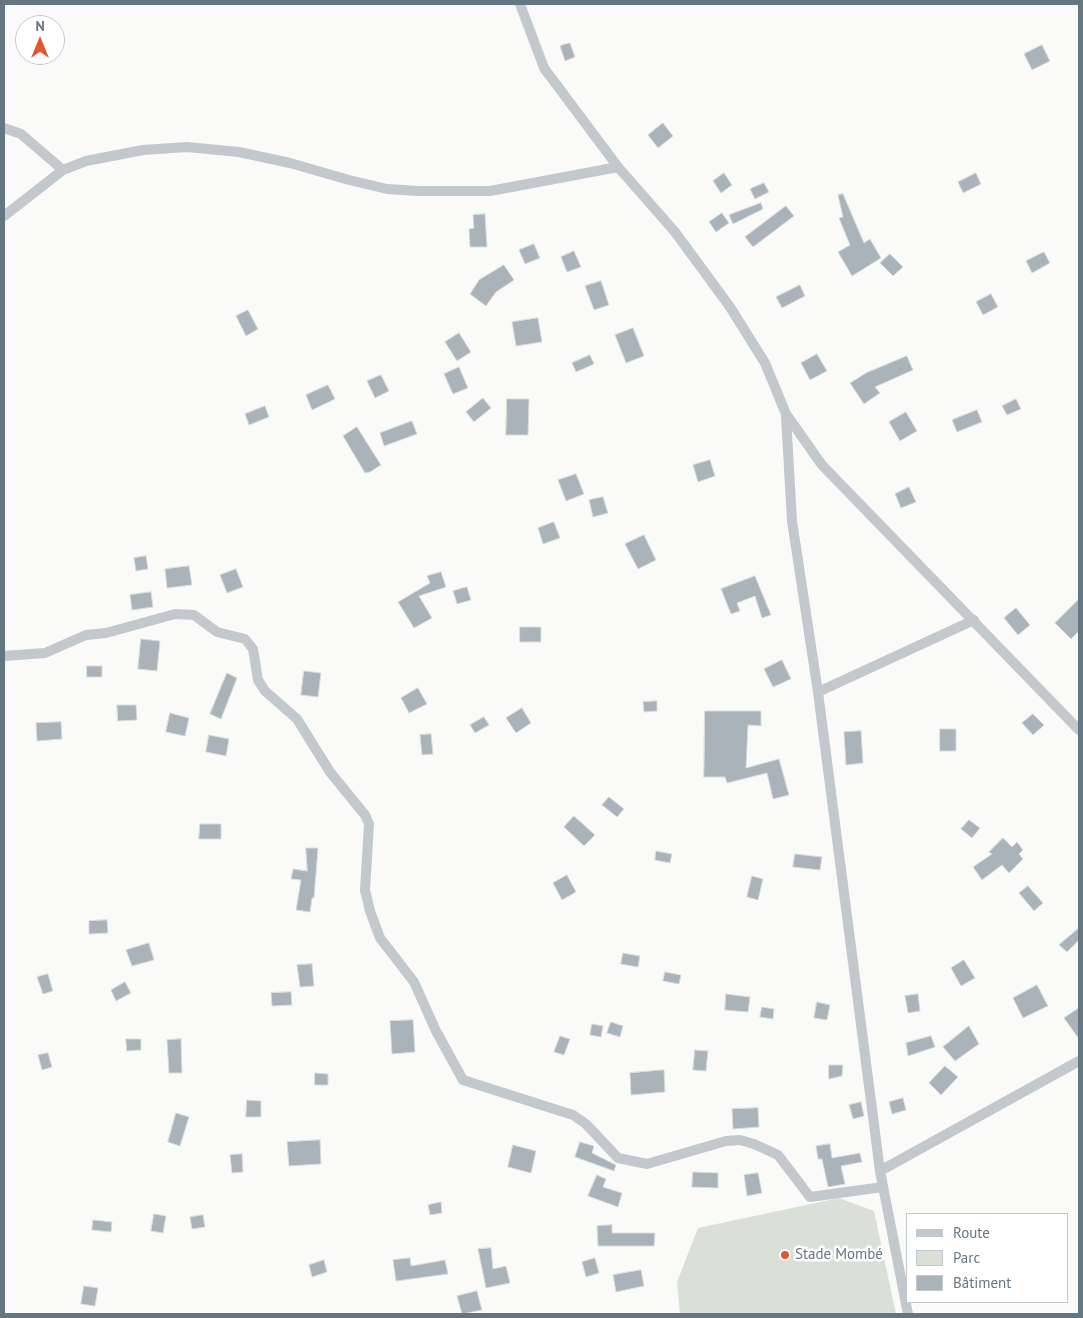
<!DOCTYPE html>
<meta charset="utf-8">
<style>
body{margin:0}
#map{position:relative;width:1083px;height:1318px;overflow:hidden;background:#fafaf8;font-family:"PT Sans",sans-serif}
canvas{display:block}
.frame{position:absolute;inset:0;border:5px solid #657683;pointer-events:none}
.legend{position:absolute;left:906px;top:1213px;width:162px;height:90px;box-sizing:border-box;background:#fff;border:1px solid #c1c8cd;margin:0;padding:6px 9px;list-style:none;font-size:15px;color:#657683}
.legend li{display:flex;align-items:center;gap:10px;height:25px}
.legend b{width:25px;border:1px solid #c1c8cd}
.north{position:absolute;left:15px;top:15px;width:50px;height:50px;box-sizing:border-box;background:#fff;border:1px solid #c1c8cd;border-radius:50%;rotate:0deg;font-size:14px;font-weight:700;line-height:20px;text-align:center;color:#657683}
.north::after{content:'';display:block;margin:auto;width:18px;height:22px;background:#e4572e;clip-path:polygon(50% 0,100% 100%,50% 72%,0 100%)}
</style>
<div id="map">
<canvas width="1083" height="1318"></canvas>
<div class="frame"></div>
<ul class="legend">
<li><b style="height:6px;background:#c3c8cc"></b>Route</li>
<li><b style="height:14px;background:#dadfd7"></b>Parc</li>
<li><b style="height:14px;background:#aab3b9"></b>Bâtiment</li>
</ul>
<div class="north">N</div>
</div>
<script>
const context = document.querySelector('canvas').getContext('2d');
context.lineJoin = 'round';
function paint(path, color) { context.fillStyle = color; context.fill(path, 'evenodd'); }
function trace(path, color, width, dash) { context.strokeStyle = color; context.lineWidth = width; context.lineCap = dash ? 'butt' : 'round'; context.setLineDash(dash || []); context.stroke(path); }
function write(font, color, halo, rows, align = 'center') {
  context.font = font + ' "PT Sans",sans-serif'; context.lineWidth = 5; context.setLineDash([]); context.textBaseline = 'middle'; context.strokeStyle = halo; context.fillStyle = color; for (const [text, x, y, turn = 0] of rows) {
    context.save(); context.translate(x, y); context.rotate((+turn || 0) * Math.PI / 180); context.textAlign = isNaN(turn) ? turn : align; if (halo) context.strokeText(text, 0, 0); context.fillText(text, 0, 0); context.restore();
  }
}
const green = new Path2D(`
 M 839,1198 L 874,1211 L 896,1314 L 680,1314 L 677,1282 L 698,1228 Z`);
const building = new Path2D(`
 M 570,43 L 575,57 L 565,61 L 560,46 Z
 M 1042,45 L 1050,61 L 1032,70 L 1024,54 Z
 M 663,123 L 673,136 L 658,148 L 648,135 Z
 M 724,173 L 732,185 L 721,193 L 713,181 Z
 M 976,173 L 981,184 L 963,193 L 958,182 Z
 M 764,183 L 769,192 L 755,199 L 750,189 Z
 M 843,194 L 864,243 L 870,239 L 881,258 L 852,276 L 838,252 L 850,245 L 839,218 L 843,217 L 838,195 Z
 M 761,203 L 763,209 L 733,224 L 729,215 Z
 M 786,206 L 794,216 L 753,247 L 745,237 Z
 M 722,213 L 729,223 L 716,232 L 709,222 Z
 M 485,214 L 487,247 L 470,247 L 469,229 L 474,228 L 473,215 Z
 M 534,244 L 540,258 L 525,264 L 519,250 Z
 M 574,251 L 581,267 L 567,272 L 561,257 Z
 M 1044,252 L 1050,263 L 1032,273 L 1026,261 Z
 M 890,254 L 903,267 L 893,276 L 880,263 Z
 M 504,265 L 514,280 L 496,292 L 486,306 L 470,294 L 479,280 Z
 M 601,281 L 609,305 L 594,310 L 585,286 Z
 M 800,285 L 805,296 L 782,308 L 776,297 Z
 M 991,294 L 998,307 L 983,315 L 976,302 Z
 M 248,310 L 258,329 L 246,336 L 236,316 Z
 M 538,318 L 542,342 L 516,346 L 512,322 Z
 M 633,328 L 644,356 L 626,363 L 615,335 Z
 M 459,333 L 471,352 L 457,361 L 445,342 Z
 M 817,354 L 827,371 L 810,380 L 801,363 Z
 M 590,355 L 594,364 L 576,372 L 572,363 Z
 M 907,356 L 913,370 L 875,387 L 880,393 L 864,404 L 850,383 L 866,373 Z
 M 459,367 L 468,388 L 453,394 L 444,374 Z
 M 381,375 L 389,391 L 375,398 L 367,381 Z
 M 328,385 L 335,399 L 312,410 L 306,395 Z
 M 483,398 L 491,408 L 474,422 L 466,412 Z
 M 507,399 L 529,399 L 528,435 L 506,435 Z
 M 1016,399 L 1021,409 L 1007,415 L 1002,406 Z
 M 265,406 L 269,417 L 249,425 L 245,414 Z
 M 977,410 L 982,422 L 957,432 L 952,420 Z
 M 906,412 L 917,431 L 900,441 L 889,422 Z
 M 412,421 L 417,434 L 384,446 L 380,433 Z
 M 357,427 L 381,465 L 370,472 L 365,473 L 343,436 Z
 M 710,460 L 715,476 L 698,482 L 693,465 Z
 M 576,474 L 584,494 L 566,501 L 558,480 Z
 M 909,487 L 916,502 L 901,508 L 895,494 Z
 M 603,497 L 608,513 L 593,517 L 589,500 Z
 M 554,522 L 560,538 L 543,544 L 538,528 Z
 M 644,535 L 656,560 L 638,569 L 625,544 Z
 M 146,556 L 148,569 L 136,571 L 134,558 Z
 M 189,566 L 192,585 L 167,588 L 165,569 Z
 M 236,569 L 243,587 L 227,593 L 220,575 Z
 M 441,572 L 446,587 L 419,596 L 432,618 L 414,628 L 398,602 L 430,583 L 427,576 Z
 M 755,576 L 771,615 L 762,618 L 755,596 L 737,603 L 740,611 L 731,614 L 721,589 Z
 M 467,587 L 471,600 L 457,604 L 453,591 Z
 M 151,592 L 153,607 L 132,610 L 130,595 Z
 M 1079,599 L 1079,631 L 1071,639 L 1055,623 Z
 M 1016,608 L 1030,625 L 1018,635 L 1004,618 Z
 M 520,627 L 541,627 L 541,642 L 520,642 Z
 M 141,639 L 160,641 L 157,671 L 138,669 Z
 M 782,660 L 791,679 L 773,687 L 764,669 Z
 M 87,666 L 102,666 L 102,677 L 87,677 Z
 M 304,671 L 321,673 L 318,697 L 301,695 Z
 M 227,673 L 237,678 L 221,719 L 210,714 Z
 M 418,688 L 427,704 L 409,713 L 401,698 Z
 M 657,701 L 657,711 L 644,712 L 643,702 Z
 M 117,705 L 136,705 L 137,720 L 118,721 Z
 M 522,708 L 531,723 L 516,733 L 506,718 Z
 M 705,711 L 761,711 L 761,726 L 748,725 L 746,768 L 779,759 L 789,795 L 773,799 L 767,773 L 727,783 L 725,777 L 704,777 Z
 M 170,713 L 189,718 L 185,736 L 166,732 Z
 M 1033,714 L 1044,725 L 1033,735 L 1022,723 Z
 M 484,717 L 489,725 L 475,733 L 470,725 Z
 M 61,722 L 62,739 L 37,741 L 36,723 Z
 M 940,729 L 956,729 L 956,751 L 940,751 Z
 M 861,731 L 863,763 L 846,765 L 844,732 Z
 M 431,734 L 433,754 L 422,755 L 420,735 Z
 M 209,735 L 229,739 L 226,756 L 206,752 Z
 M 609,797 L 624,809 L 617,817 L 602,805 Z
 M 574,816 L 595,835 L 584,846 L 564,827 Z
 M 969,820 L 980,828 L 972,838 L 961,829 Z
 M 200,824 L 221,824 L 221,839 L 199,839 Z
 M 1003,838 L 1012,847 L 1017,842 L 1023,850 L 1019,854 L 1023,859 L 1009,873 L 1002,865 L 982,880 L 973,867 L 992,854 L 989,852 Z
 M 306,848 L 318,848 L 314,898 L 312,898 L 310,912 L 296,910 L 301,880 L 291,879 L 293,869 L 307,871 Z
 M 656,851 L 672,854 L 670,863 L 655,860 Z
 M 795,854 L 822,857 L 820,870 L 793,867 Z
 M 567,875 L 576,892 L 562,900 L 553,883 Z
 M 752,876 L 763,879 L 758,900 L 747,897 Z
 M 1028,886 L 1043,903 L 1034,911 L 1019,893 Z
 M 107,920 L 108,933 L 89,934 L 89,921 Z
 M 1079,928 L 1079,940 L 1067,952 L 1059,945 Z
 M 149,943 L 154,960 L 132,966 L 126,950 Z
 M 623,953 L 640,956 L 638,967 L 621,964 Z
 M 964,960 L 975,978 L 961,986 L 951,968 Z
 M 312,964 L 314,986 L 300,987 L 297,965 Z
 M 665,972 L 681,975 L 679,984 L 663,981 Z
 M 48,974 L 53,991 L 43,994 L 37,977 Z
 M 125,982 L 131,993 L 116,1001 L 111,990 Z
 M 1037,985 L 1048,1006 L 1023,1018 L 1013,998 Z
 M 291,992 L 292,1005 L 272,1006 L 271,993 Z
 M 726,994 L 750,997 L 748,1012 L 725,1010 Z
 M 918,994 L 920,1011 L 908,1013 L 905,996 Z
 M 817,1002 L 830,1005 L 827,1020 L 814,1018 Z
 M 762,1007 L 774,1009 L 773,1019 L 760,1017 Z
 M 1079,1008 L 1079,1039 L 1064,1018 Z
 M 413,1020 L 415,1052 L 392,1054 L 390,1021 Z
 M 611,1022 L 623,1026 L 620,1037 L 607,1033 Z
 M 592,1024 L 603,1026 L 601,1037 L 590,1035 Z
 M 969,1026 L 979,1044 L 955,1061 L 943,1047 Z
 M 560,1036 L 570,1039 L 564,1055 L 554,1052 Z
 M 931,1036 L 935,1047 L 908,1056 L 906,1043 Z
 M 126,1039 L 141,1039 L 141,1050 L 127,1051 Z
 M 181,1039 L 182,1073 L 169,1073 L 167,1040 Z
 M 695,1050 L 708,1051 L 706,1071 L 693,1070 Z
 M 48,1053 L 52,1067 L 42,1070 L 38,1055 Z
 M 829,1065 L 843,1065 L 842,1076 L 829,1079 Z
 M 945,1066 L 958,1077 L 941,1095 L 929,1083 Z
 M 664,1070 L 665,1092 L 631,1095 L 630,1073 Z
 M 315,1073 L 328,1074 L 328,1085 L 315,1085 Z
 M 903,1098 L 906,1110 L 892,1114 L 889,1102 Z
 M 247,1100 L 261,1101 L 261,1117 L 246,1117 Z
 M 861,1102 L 864,1116 L 853,1119 L 849,1105 Z
 M 758,1108 L 759,1127 L 733,1129 L 732,1109 Z
 M 176,1113 L 189,1117 L 180,1146 L 168,1142 Z
 M 320,1140 L 321,1164 L 289,1166 L 287,1142 Z
 M 580,1142 L 594,1146 L 592,1153 L 616,1165 L 614,1171 L 575,1157 Z
 M 830,1144 L 832,1158 L 860,1153 L 862,1162 L 841,1166 L 845,1184 L 828,1187 L 822,1159 L 818,1159 L 816,1146 Z
 M 513,1145 L 536,1151 L 531,1173 L 508,1167 Z
 M 242,1154 L 243,1172 L 232,1173 L 230,1155 Z
 M 693,1172 L 718,1173 L 718,1188 L 692,1187 Z
 M 758,1173 L 762,1193 L 747,1196 L 744,1175 Z
 M 597,1175 L 606,1179 L 603,1187 L 622,1193 L 618,1207 L 588,1196 Z
 M 441,1202 L 442,1213 L 430,1215 L 428,1205 Z
 M 154,1214 L 166,1216 L 163,1233 L 151,1231 Z
 M 203,1215 L 205,1227 L 192,1229 L 190,1217 Z
 M 93,1220 L 112,1222 L 111,1232 L 92,1230 Z
 M 612,1225 L 612,1233 L 655,1233 L 654,1246 L 598,1246 L 597,1226 Z
 M 491,1248 L 493,1269 L 506,1266 L 510,1283 L 486,1288 L 478,1249 Z
 M 410,1258 L 411,1266 L 445,1260 L 448,1274 L 396,1281 L 393,1260 Z
 M 595,1258 L 599,1273 L 586,1277 L 582,1262 Z
 M 324,1260 L 327,1272 L 312,1277 L 309,1265 Z
 M 641,1270 L 644,1286 L 616,1292 L 613,1275 Z
 M 84,1286 L 98,1288 L 95,1306 L 81,1304 Z
 M 477,1291 L 482,1310 L 462,1314 L 457,1296 Z`);
const street = new Path2D(`
 M 520,4 L 544,68 L 618,167 L 675,232 L 730,307 L 765,363 L 786,414 L 822,465 L 1079,730
 M 4,128 L 21,134 L 63,170
 M 4,216 L 63,170 L 86,161 L 143,150 L 187,147 L 239,152 L 290,163 L 349,180 L 387,189 L 418,191 L 490,191 L 618,167
 M 786,416 L 792,521 L 818,692 L 880,1171
 M 4,656 L 45,653 L 86,635 L 106,633 L 175,614 L 194,615 L 217,632 L 245,639 L 253,649 L 258,680 L 265,691 L 297,719 L 330,772 L 365,815 L 369,824 L 365,890 L 370,911 L 380,938 L 414,982 L 436,1031 L 463,1080 L 573,1115 L 586,1124 L 618,1158 L 647,1164 L 726,1141 L 740,1140 L 754,1144 L 778,1155 L 810,1197 L 883,1187
 M 818,692 L 974,620
 M 908,1314 L 880,1171 L 1079,1061`);
const markers = [
 [785,1255,5,"#e4572e"]
];
const poiNames = [
 ["Stade Mombé",795,1255]
];
paint(green, '#dadfd7');
paint(building, '#aab3b9');
trace(building, '#dcdcda', 1);
trace(street, '#c3c8cc', 10);
for (const [x, y, r, color] of markers) { const dot = new Path2D(); dot.arc(x, y, r, 0, 2 * Math.PI); context.fillStyle = color; context.fill(dot); trace(dot, '#fff', 2); }
write('15px', '#657683', '#fff', poiNames, 'left');
</script>
